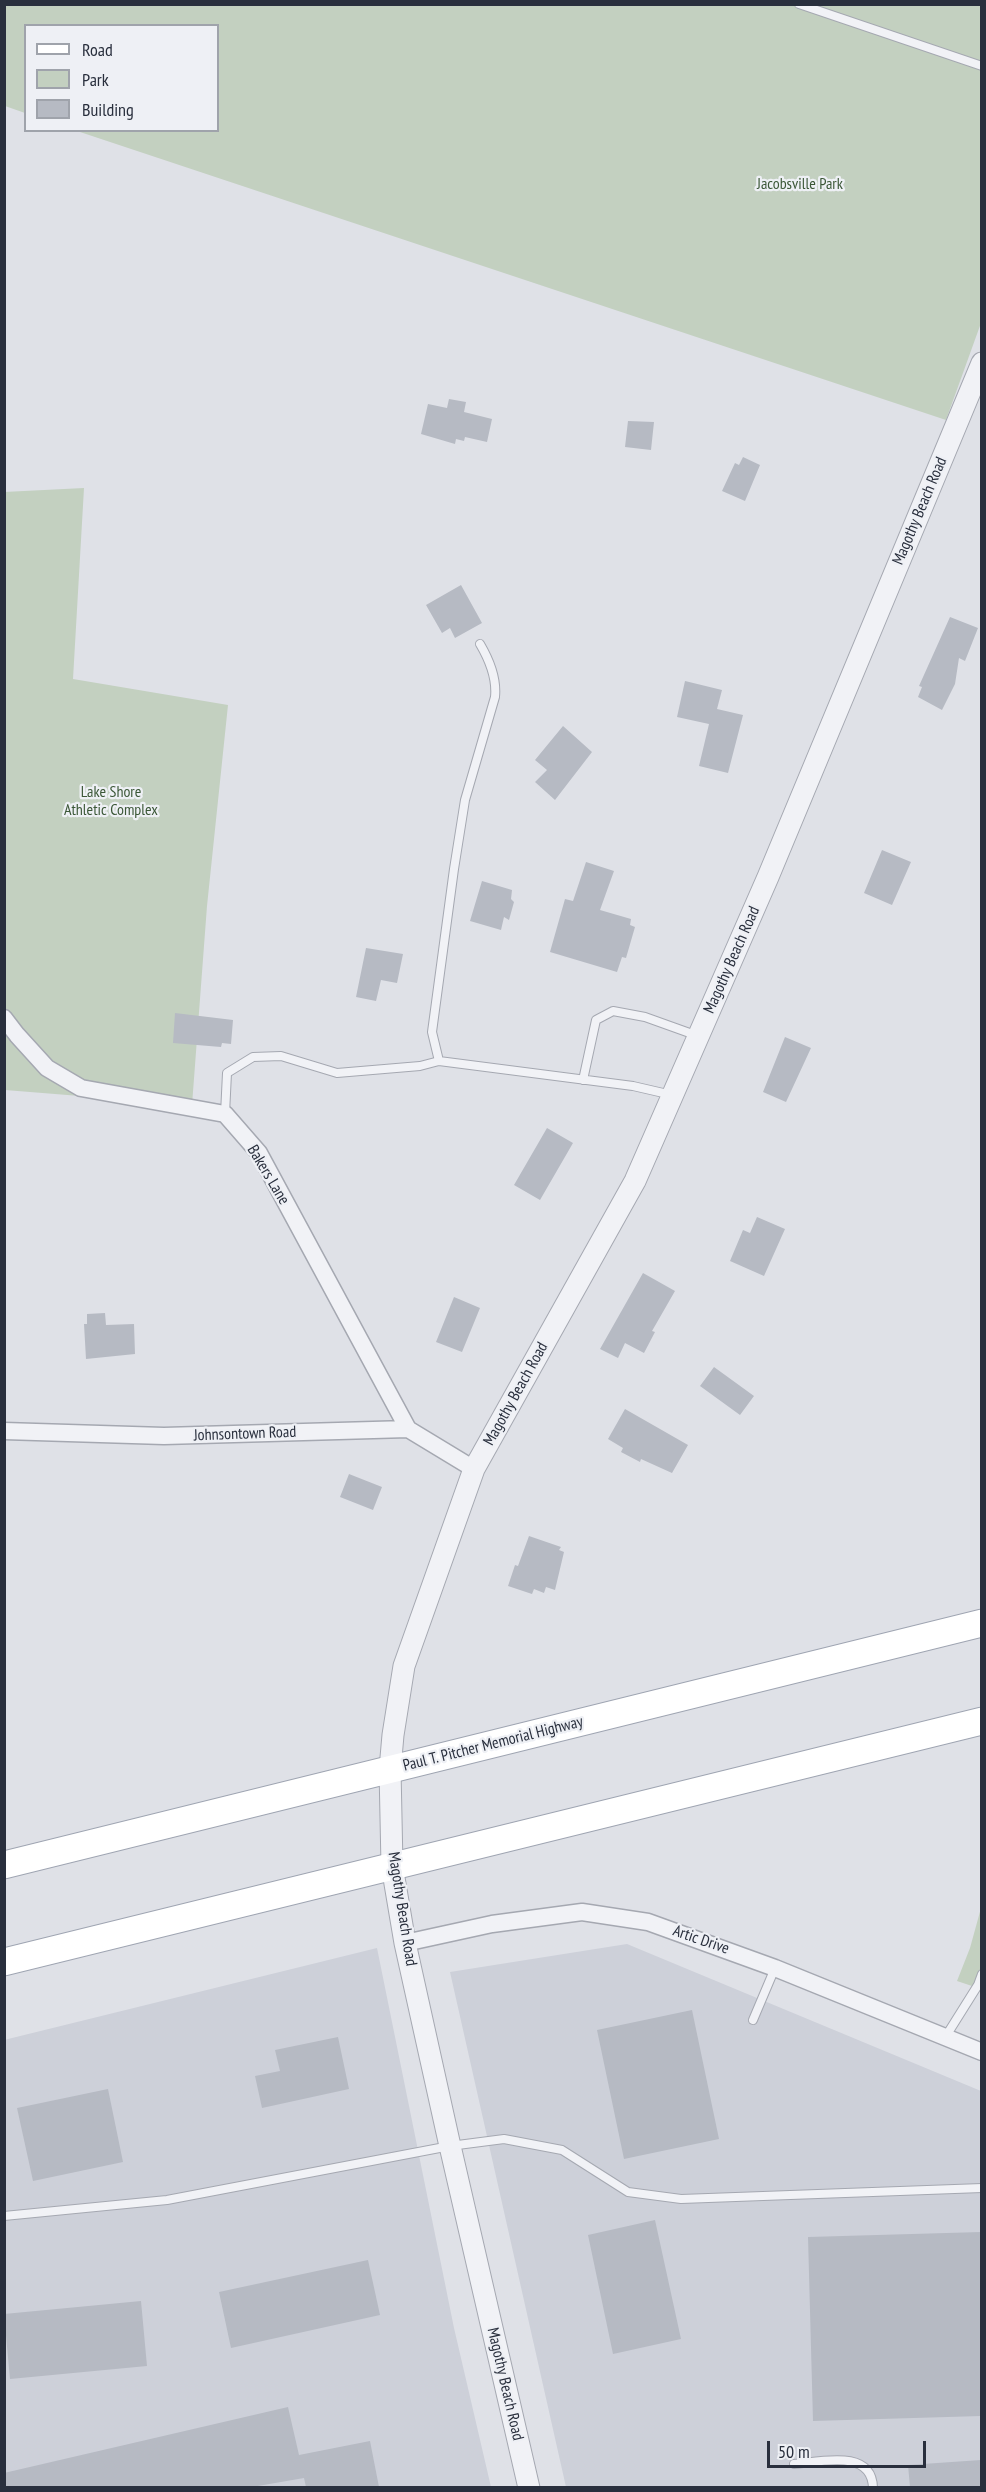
<!DOCTYPE html>
<style>
body{margin:0}
#map{position:relative;width:986px;height:2492px;overflow:hidden;background:#dfe1e7;font-family:"PT Sans Narrow",sans-serif}
canvas{display:block}
.frame{position:absolute;inset:0;border:6px solid #292f3d;pointer-events:none}
.legend{position:absolute;left:24px;top:24px;width:195px;height:108px;box-sizing:border-box;background:#eef0f5;border:2px solid #9fa3ab;margin:0;padding:8px 10px;list-style:none;font-size:18px;color:#292f3d}
.legend li{display:flex;align-items:center;gap:12px;height:30px}
.legend b{width:30px;border:2px solid #9fa3ab}
.scale{position:absolute;left:767px;top:2441px;width:159px;height:27px;box-sizing:border-box;border:3px solid #292f3d;border-top:0;padding-left:8px;font-size:18px;line-height:21px;white-space:nowrap;color:#292f3d;-webkit-text-stroke:4px #eef0f5;paint-order:stroke}
</style>
<div id="map">
<canvas width="986" height="2492"></canvas>
<div class="frame"></div>
<ul class="legend">
<li><b style="height:8px;background:#fff"></b>Road</li>
<li><b style="height:16px;background:#c3d0c0"></b>Park</li>
<li><b style="height:16px;background:#b6bac3"></b>Building</li>
</ul>
<div class="scale">50 m</div>
</div>
<script>
const context = document.querySelector('canvas').getContext('2d');
context.lineJoin = 'round';
function paint(path, color) { context.fillStyle = color; context.fill(path, 'evenodd'); }
function trace(path, color, width, dash) { context.strokeStyle = color; context.lineWidth = width; context.lineCap = dash ? 'butt' : 'round'; context.setLineDash(dash || []); context.stroke(path); }
function write(font, color, halo, rows, align = 'center') {
  context.font = font + ' "PT Sans Narrow",sans-serif'; context.lineWidth = 4.5; context.setLineDash([]); context.textBaseline = 'middle'; context.strokeStyle = halo; context.fillStyle = color; for (const [text, x, y, turn = 0] of rows) {
    context.save(); context.translate(x, y); context.rotate((+turn || 0) * Math.PI / 180); context.textAlign = isNaN(turn) ? turn : align; if (halo) context.strokeText(text, 0, 0); context.fillText(text, 0, 0); context.restore();
  }
}
const built = new Path2D(`
 M 627,1944 L 981,2091 L 981,2487 L 566,2487 L 450,1972 Z
 M 377,1948 L 454,2328 L 491,2487 L 5,2487 L 4,2040 Z`);
const green = new Path2D(`
 M 5,5 L 981,5 L 981,323 L 946,420 L 77,131 L 218,130 L 218,26 L 26,26 L 25,113 L 5,106 Z
 M 84,488 L 73,679 L 228,705 L 207,906 L 192,1105 L 5,1090 L 4,492 Z
 M 981,1908 L 981,1989 L 957,1981 L 970,1948 Z`);
const building = new Path2D(`
 M 449,399 L 466,402 L 464,412 L 492,419 L 487,442 L 465,437 L 464,441 L 456,439 L 455,444 L 421,434 L 428,404 L 447,408 Z
 M 628,421 L 654,422 L 651,450 L 625,447 Z
 M 743,457 L 760,465 L 745,501 L 722,491 L 735,463 L 739,465 Z
 M 461,585 L 482,623 L 455,638 L 450,628 L 442,633 L 426,605 Z
 M 950,617 L 978,628 L 965,661 L 959,658 L 955,684 L 942,710 L 918,697 L 922,687 L 919,686 Z
 M 685,681 L 722,690 L 717,709 L 743,715 L 728,773 L 699,766 L 709,724 L 677,717 Z
 M 563,726 L 592,752 L 555,800 L 535,782 L 547,770 L 535,760 Z
 M 882,850 L 911,862 L 892,905 L 864,893 Z
 M 586,862 L 614,871 L 600,910 L 631,919 L 630,925 L 635,927 L 626,958 L 622,957 L 617,972 L 550,952 L 565,899 L 573,901 Z
 M 482,881 L 512,890 L 511,899 L 514,902 L 509,920 L 504,917 L 501,930 L 470,921 Z
 M 366,948 L 403,954 L 397,983 L 381,980 L 376,1001 L 356,997 Z
 M 175,1013 L 233,1020 L 231,1044 L 222,1043 L 221,1047 L 173,1043 Z
 M 785,1037 L 811,1048 L 786,1102 L 763,1092 Z
 M 547,1128 L 573,1143 L 540,1200 L 514,1185 Z
 M 757,1217 L 785,1229 L 764,1276 L 730,1261 L 743,1230 L 750,1233 Z
 M 643,1273 L 675,1291 L 652,1331 L 655,1332 L 644,1353 L 625,1343 L 618,1358 L 600,1349 Z
 M 454,1297 L 480,1308 L 462,1352 L 436,1342 Z
 M 105,1313 L 106,1325 L 134,1324 L 135,1354 L 86,1359 L 84,1324 L 87,1324 L 87,1314 Z
 M 714,1367 L 754,1396 L 740,1415 L 700,1386 Z
 M 625,1409 L 688,1445 L 672,1473 L 641,1459 L 640,1462 L 621,1452 L 623,1448 L 608,1439 Z
 M 349,1474 L 382,1487 L 373,1510 L 340,1497 Z
 M 529,1536 L 561,1547 L 559,1550 L 564,1552 L 555,1590 L 546,1587 L 544,1593 L 534,1589 L 532,1594 L 508,1586 L 515,1565 L 518,1566 Z
 M 692,2010 L 719,2139 L 624,2159 L 597,2030 Z
 M 338,2037 L 349,2089 L 262,2108 L 255,2076 L 280,2071 L 275,2050 Z
 M 108,2089 L 123,2162 L 33,2181 L 17,2108 Z
 M 655,2220 L 681,2339 L 613,2354 L 588,2235 Z
 M 981,2232 L 981,2416 L 813,2421 L 808,2237 Z
 M 368,2260 L 380,2315 L 231,2348 L 219,2292 Z
 M 141,2301 L 147,2366 L 10,2379 L 4,2314 Z
 M 288,2407 L 299,2455 L 370,2441 L 379,2487 L 306,2487 L 304,2478 L 252,2487 L 4,2487 L 4,2473 Z
 M 981,2460 L 981,2487 L 910,2487 L 908,2465 Z`);
const service = new Path2D(`
 M 799,4 L 982,66
 M 480,644 C 490,661 497,678 495,697 L 465,800 L 454,869 L 432,1032 L 439,1061 L 633,1086 L 672,1095
 M 583,1080 L 596,1020 L 613,1011 L 645,1017 L 698,1036
 M 225,1114 L 227,1073 L 253,1057 L 281,1056 L 337,1073 L 420,1066 L 439,1061
 M 753,2020 L 775,1968
 M 946,2036 L 978,1985 L 982,1974
 M 4,2216 L 167,2200 L 450,2146 L 504,2139 L 562,2150 L 628,2192 L 681,2199 L 982,2188
 M 794,2464 C 820,2462 872,2448 873,2488`);
const minor = new Path2D(`
 M 4,1018 L 17,1035 L 47,1068 L 81,1088 L 225,1114 L 259,1153 L 408,1429
 M 4,1431 L 164,1436 L 408,1429 L 474,1469
 M 405,1943 L 492,1924 L 582,1912 L 648,1922 L 775,1968 L 982,2052`);
const tertiary = new Path2D(`
 M 529,2488 L 450,2146 L 405,1943 L 392,1866 L 390,1769 L 393,1735 L 404,1666 L 474,1469 L 635,1181 L 768,877 L 982,363`);
const primary = new Path2D(`
 M 4,1865 L 982,1623
 M 4,1962 L 982,1721`);
const parkNames = [
 ["Jacobsville Park",800,184],
 ["Lake Shore",111,792],
 ["Athletic Complex",111,810]
];
const streetNames = [
 ["Magothy Beach Road",920,511,-67],
 ["Magothy Beach Road",732,960,-66],
 ["Bakers Lane",268,1175,59],
 ["Magothy Beach Road",516,1394,-61],
 ["Johnsontown Road",245,1434,-2],
 ["Paul T. Pitcher Memorial Highway",493,1744,-14],
 ["Magothy Beach Road",402,1909,81],
 ["Artic Drive",701,1940,19],
 ["Magothy Beach Road",505,2384,77]
];
paint(built, '#cdd0d9');
paint(green, '#c3d0c0');
paint(building, '#b6bac3');
trace(service, '#a5a8b1', 10);
trace(minor, '#a5a8b1', 19);
trace(tertiary, '#a5a8b1', 23);
trace(primary, '#9fa5b2', 29);
trace(service, '#f1f2f6', 8);
trace(minor, '#f1f2f6', 16);
trace(tertiary, '#f1f2f6', 21);
trace(primary, '#fff', 27);
write('16px', '#3b5737', '#eef0f5', parkNames);
write('16px', '#292f3d', '#eef0f5', streetNames);
</script>
